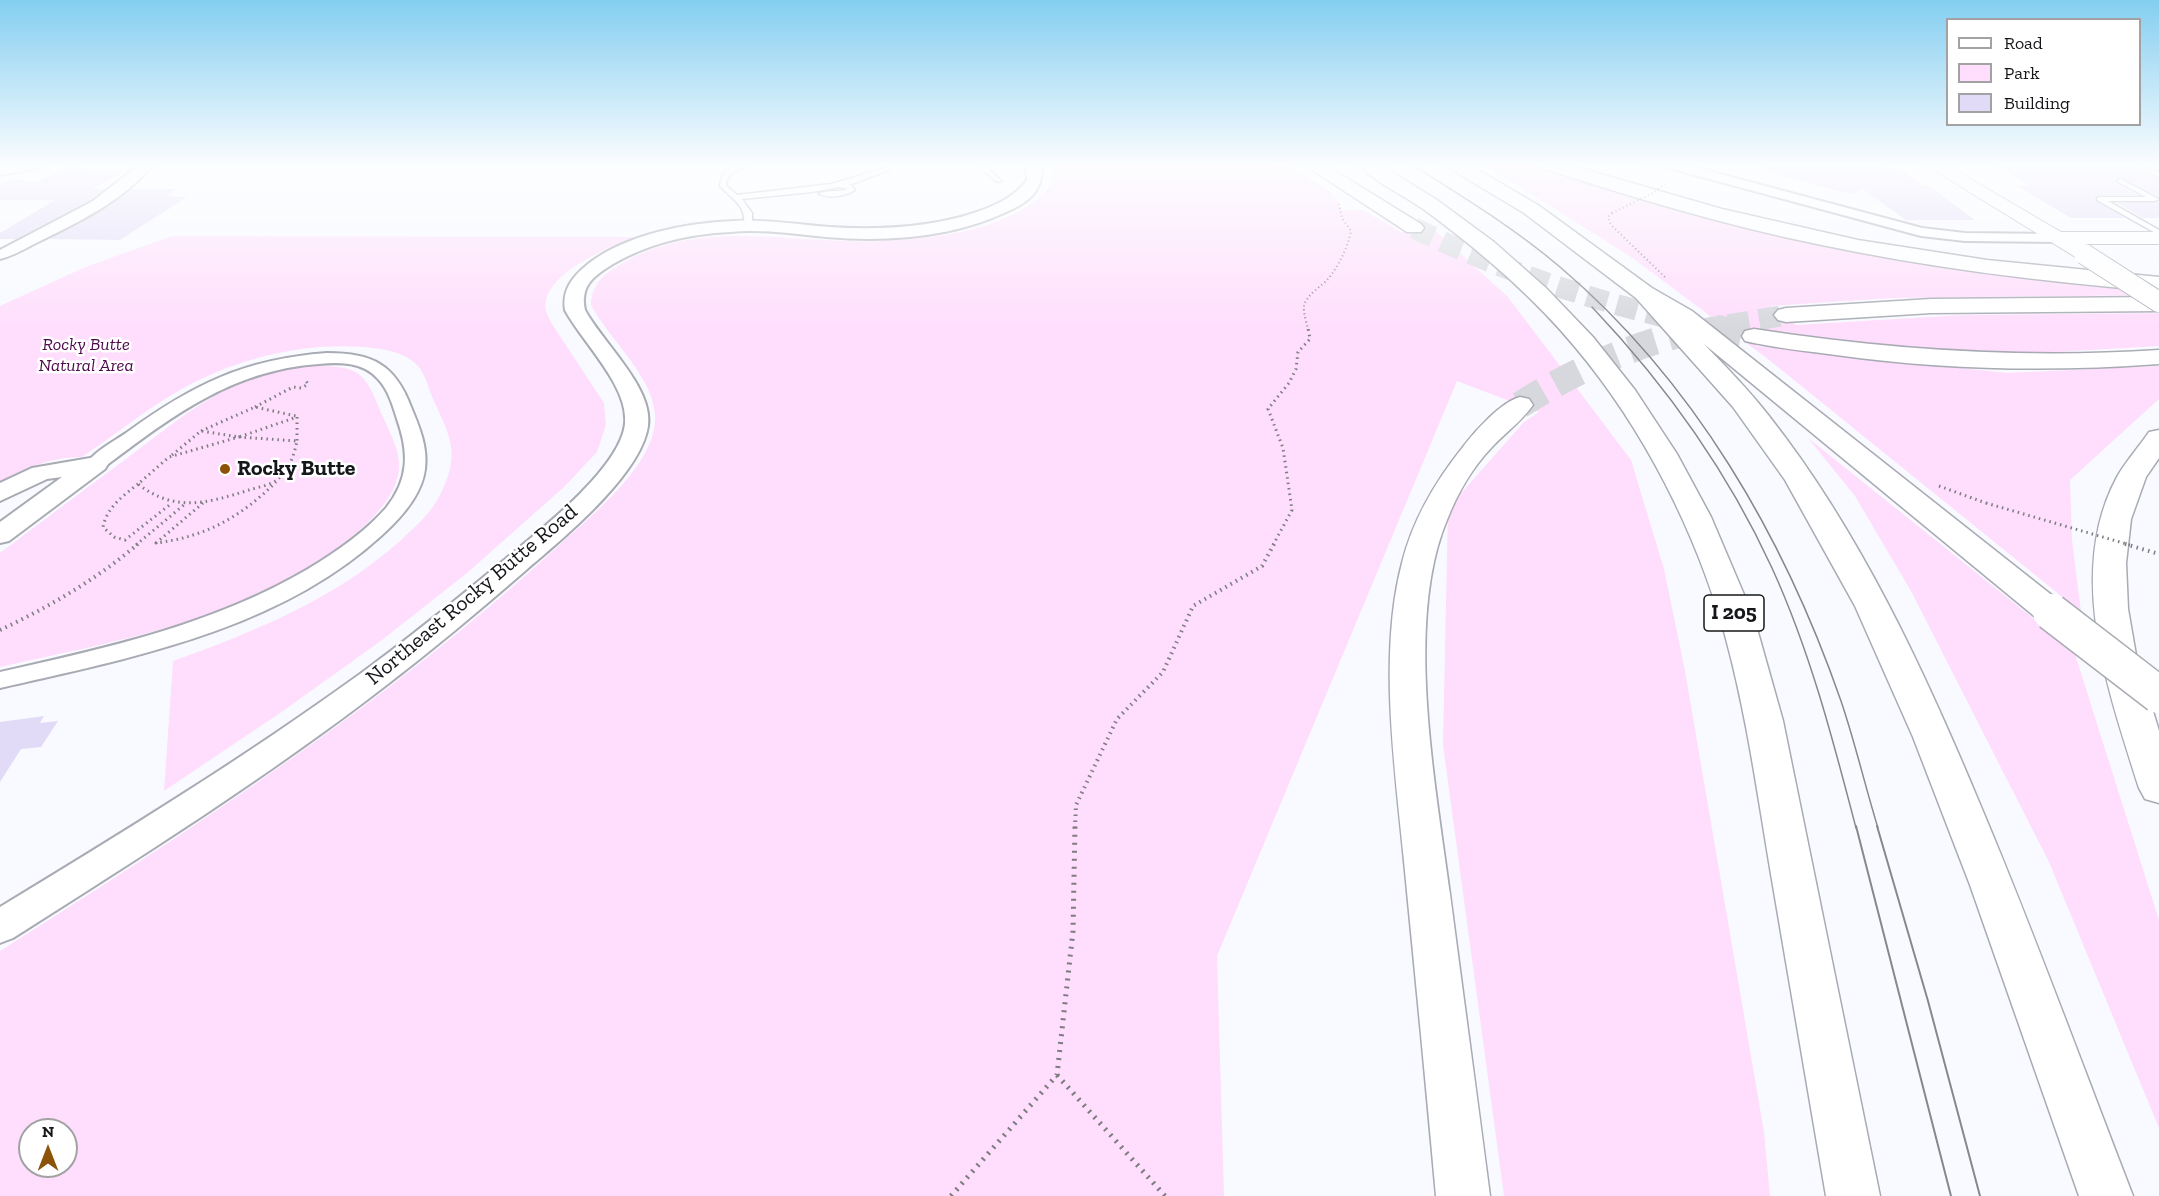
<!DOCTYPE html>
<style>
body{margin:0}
#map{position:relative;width:2159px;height:1196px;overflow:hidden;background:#f8faff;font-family:"Zilla Slab",serif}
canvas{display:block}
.legend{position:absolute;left:1946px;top:18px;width:195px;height:108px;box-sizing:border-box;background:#fff;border:2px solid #a2a2a3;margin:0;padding:8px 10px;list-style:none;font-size:18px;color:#16171a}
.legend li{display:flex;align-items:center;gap:12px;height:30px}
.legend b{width:30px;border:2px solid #a2a2a3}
.north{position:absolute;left:18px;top:1118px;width:60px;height:60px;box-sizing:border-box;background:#fff;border:2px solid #a2a2a3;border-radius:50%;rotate:0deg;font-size:16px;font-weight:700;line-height:24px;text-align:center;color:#16171a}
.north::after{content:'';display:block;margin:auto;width:21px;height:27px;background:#8b5208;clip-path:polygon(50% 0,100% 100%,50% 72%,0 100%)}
</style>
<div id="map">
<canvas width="2159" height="1196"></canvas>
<ul class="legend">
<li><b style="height:8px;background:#fff"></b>Road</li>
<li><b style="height:16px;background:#ffddfc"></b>Park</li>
<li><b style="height:16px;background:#e2dbf7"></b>Building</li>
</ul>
<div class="north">N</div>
</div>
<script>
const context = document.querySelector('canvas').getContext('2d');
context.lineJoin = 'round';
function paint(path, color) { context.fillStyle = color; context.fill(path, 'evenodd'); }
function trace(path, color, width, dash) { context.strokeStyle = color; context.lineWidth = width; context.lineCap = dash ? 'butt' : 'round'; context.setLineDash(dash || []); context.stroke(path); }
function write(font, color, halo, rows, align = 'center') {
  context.font = font + ' "Zilla Slab",serif'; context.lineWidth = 5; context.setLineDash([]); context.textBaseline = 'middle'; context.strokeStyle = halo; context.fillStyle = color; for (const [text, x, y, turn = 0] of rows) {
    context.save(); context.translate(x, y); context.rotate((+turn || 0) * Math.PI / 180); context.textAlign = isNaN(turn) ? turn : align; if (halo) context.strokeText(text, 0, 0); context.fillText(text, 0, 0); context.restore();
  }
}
const green = new Path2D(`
 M 1052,164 L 1286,164 L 1331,192 L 1342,210 L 1363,210 L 1401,232 L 1431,227 L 1508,297 L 1631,460 L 1664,569 L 1685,671 L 1764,1132 L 1770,1196 L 1504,1196 L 1443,745 L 1448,508 L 1524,422 L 1539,412 L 1457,381 L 1217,956 L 1224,1196 L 0,1196 L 0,951 C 193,829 385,704 554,550 C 587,519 644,475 654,430 C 664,385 611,343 591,305 C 591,284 605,273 621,264 C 699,217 792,244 877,241 C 927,239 988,233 1031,204 C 1046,194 1058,182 1052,164 ZM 30,1130 L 66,1130 L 66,1166 L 30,1166 Z
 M 1484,164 L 1535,164 L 1662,205 L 1846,251 L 2075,284 L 2159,288 L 2159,295 L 1892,298 L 1770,306 L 1796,325 L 1962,315 L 2159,313 L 2159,346 L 2037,353 L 1886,346 L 1752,328 L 1757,346 L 2007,373 L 2159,366 L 2159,399 L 2070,480 L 2072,540 L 2081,612 L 1768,359 L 1631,257 Z
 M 172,236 L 637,237 C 610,247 540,273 546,311 C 547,315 550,320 552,324 L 604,403 L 606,425 L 597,452 L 564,487 L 467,573 L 382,640 L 283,711 L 164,791 L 173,661 C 254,632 335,599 400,541 C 414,528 430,514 439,497 C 461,455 451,438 433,399 C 429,389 425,374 418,366 C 406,352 380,348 363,347 C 301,342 234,359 180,390 C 146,409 115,435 82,457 C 52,457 26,467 0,482 L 0,306 L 83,268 Z
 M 311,366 C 362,366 364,371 383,417 C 390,433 400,450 399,468 C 397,494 376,516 357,532 C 258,618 124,639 0,667 L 0,553 C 41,522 81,492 122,462 C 185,415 229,373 311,366 Z
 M 1808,438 L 2074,651 L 2159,920 L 2159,1128 L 2049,862 L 1911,591 L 1855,496 Z`);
const building = new Path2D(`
 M 1768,164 L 1883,165 L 1886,168 L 1897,168 L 1922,185 L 1928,185 L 1975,220 L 1906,220 L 1862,189 L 1852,194 L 1834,190 L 1767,171 Z
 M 2057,164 L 2159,164 L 2159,170 L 2146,166 L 2143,168 L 2144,172 L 2159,179 L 2159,196 L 2119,177 L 2115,181 L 2116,184 L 2137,195 L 2099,195 L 2095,200 L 2125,218 L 2071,218 L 2017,186 L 2030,186 L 1997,166 L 2062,166 Z
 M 69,167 L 123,172 L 92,189 L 104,189 L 92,199 L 16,239 L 0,239 L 0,233 L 55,200 L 0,200 L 0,184 L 12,179 L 35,182 Z
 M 131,189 L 177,189 L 166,196 L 187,197 L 120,240 L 49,239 L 99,212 Z
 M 2159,202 L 2159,218 L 2143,218 L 2117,203 Z
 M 44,716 L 40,723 L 58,721 L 41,747 L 21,749 L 0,782 L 0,722 Z`);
const motorwayTunnelFar1 = new Path2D(`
 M 1414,228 C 1512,276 1615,308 1722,330
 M 1698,330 L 1786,315`);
const motorwayTunnel = new Path2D(`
 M 1715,328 L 1754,336
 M 1520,405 C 1578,368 1637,343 1705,328`);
const pathFar3 = new Path2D(`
 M 1271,164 L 1294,171
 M 1639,164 L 1653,168
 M 1612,213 L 1608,217 L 1611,225 L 1667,279
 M 1308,330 C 1307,323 1303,313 1304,306 C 1306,295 1322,286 1329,278 C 1340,263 1347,249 1351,231 L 1342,218 L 1339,204`);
const pathFar2 = new Path2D(`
 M 255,407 L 293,387 L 302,388 L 308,384 L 306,381
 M 201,431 L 255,407 L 296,416
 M 239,437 L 297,441 C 294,455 290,468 279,478 C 273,485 258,487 249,490 C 208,503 175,513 138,484 L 169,457 Z
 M 172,455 L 201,431 L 239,437 L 297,417 L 297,441
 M 138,484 C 123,496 107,507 103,527 L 114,537 L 125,540 L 172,503
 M 1939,486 L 1986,503
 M 203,503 L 156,543 C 205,537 241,517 276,482
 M 136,545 L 185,504
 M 1273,545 L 1292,510 L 1283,448 L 1268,409 L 1289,383 L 1296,369 L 1298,352 L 1310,339 L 1308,328`);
const pathFar1 = new Path2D(`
 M 0,630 C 49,607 97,579 138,544
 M 1075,828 L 1076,805 L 1117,719 L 1163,672 L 1193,606 L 1262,566 L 1274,544`);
const path = new Path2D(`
 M 1057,1075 L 1165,1196
 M 951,1196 L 1057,1075 L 1073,931 L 1075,826`);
const service = new Path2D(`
 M 741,164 L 753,164 C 742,170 728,169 726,185 L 737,195 L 831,184 L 886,168 L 889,170 L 849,185 L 852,186 L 855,190 C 845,196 830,199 819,194 C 827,189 839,193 848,189 L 840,187 L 812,192 L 742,199 L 752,213 L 752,226 L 748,228 L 744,226 C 747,206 732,199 720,186 C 721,173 729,167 741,164 Z
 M 976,164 L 983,164 L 1002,181 L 997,182 Z
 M 2145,168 L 2159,172 L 2159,177 L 2145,170 Z
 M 2120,179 L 2159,199 L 2155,201 L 2108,201 L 2159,230 L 2159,235 L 2097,200 L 2097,198 L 2099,197 L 2146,197 L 2118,182 L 2117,181 Z`);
const minor = new Path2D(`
 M 19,164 L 46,164 L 40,168 L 0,175 L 0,167 Z
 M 140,164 L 153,164 C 124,201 75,224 34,244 C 23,250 12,256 0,259 L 0,250 L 93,201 Z
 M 1663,164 L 1683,164 L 1922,228 L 1965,233 L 2057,234 L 2064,238 L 2057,242 L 1965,241 L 1921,236 L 1665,167 Z
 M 327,353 C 372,353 395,364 411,407 C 419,426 428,447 425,469 C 422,495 400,519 381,536 C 278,630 131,658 0,688 L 0,672 C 106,648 213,625 308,569 C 336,552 364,533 386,508 C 409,479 409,453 397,419 C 393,406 388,389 378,379 C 363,362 340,362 319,364 C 231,370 171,417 103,468 L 89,468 L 86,464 C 95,451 113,442 126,433 C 192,385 244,359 327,353 Z`);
const tertiary = new Path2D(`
 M 1026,164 L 1042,164 C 1044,191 1028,203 1004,213 C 950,238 884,242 826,237 C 794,234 762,229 730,232 C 689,234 649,243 613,264 C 593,276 580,286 585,310 C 602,342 654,388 648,426 C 641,475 561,540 525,571 C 479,611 432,650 384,687 C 266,778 139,858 13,938 L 0,943 L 0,907 C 122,833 244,758 360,674 C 409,638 456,600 503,561 C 537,533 620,469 625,424 C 629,386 582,342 565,310 C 562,290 572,277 588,264 C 627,234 686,223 734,221 C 766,219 798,225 830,227 C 878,230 928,228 974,213 C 994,206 1014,198 1027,180 Z
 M 96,457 L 105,459 L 108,464 L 105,469 L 9,541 L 0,543 L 0,522 L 62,477 L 47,479 L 0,501 L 0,483 L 32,468 Z`);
const secondary = new Path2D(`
 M 1924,164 L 1945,164 L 2061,232 L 2159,232 L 2159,244 L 2081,244 L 2094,254 L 2091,258 L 2077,258 Z`);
const motorway = new Path2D(`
 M 1303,164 L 1324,164 L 1421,224 L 1424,228 L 1421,232 L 1407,232 Z
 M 1358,164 L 1379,164 L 1437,200 L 1494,242 L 1546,288 L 1593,337 L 1635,390 L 1677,454 L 1711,517 L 1754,618 L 1783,721 L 1880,1196 L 1826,1196 C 1808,1091 1790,985 1772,880 C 1758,798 1747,715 1725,635 C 1696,532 1644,429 1575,347 C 1532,295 1480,251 1426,211 C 1406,196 1373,182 1358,164 Z
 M 1446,164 L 1468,164 L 1538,205 L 1652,288 L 1692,311 L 2063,604 L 2068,612 L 2063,620 L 2051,623 L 2039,620 L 1704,344 C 1726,367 1749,390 1769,416 C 1861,533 1925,672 1982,809 C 2036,937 2083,1067 2133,1196 L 2079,1196 L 1970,885 L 1913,737 L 1855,606 L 1785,480 L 1733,407 L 1636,298 L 1524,213 L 1449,168 Z
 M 1539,164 L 1566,164 L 1722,209 L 1858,240 L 1987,260 L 2159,277 L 2159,291 C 2044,282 1930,268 1817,244 C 1724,225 1632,197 1542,168 Z
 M 2159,297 L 2159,311 L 1931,313 L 1786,322 L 1778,320 L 1774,315 L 1778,310 L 1786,308 L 1931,299 Z
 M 1754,329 C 1889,350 2022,359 2159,350 L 2159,364 C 2051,372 1943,370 1836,355 C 1806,351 1775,348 1745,341 L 1742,336 L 1745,331 Z
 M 1520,397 L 1529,399 L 1533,405 C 1522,421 1505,433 1492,447 C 1472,468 1457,494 1447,520 C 1404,622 1436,786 1450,894 C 1463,995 1477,1095 1490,1196 L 1436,1196 C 1426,1084 1415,973 1404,861 C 1395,768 1378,654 1402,563 C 1413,519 1435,482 1463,447 C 1475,431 1501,402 1520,397 Z
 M 2159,430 L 2159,458 L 2146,477 L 2131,519 L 2126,563 L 2128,609 L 2136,655 L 2159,731 L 2159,803 L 2145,799 L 2139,788 C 2109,692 2065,574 2117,477 C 2126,461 2139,447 2149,432 Z`);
const tramFar1 = new Path2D(`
 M 1411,164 C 1462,196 1514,228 1560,267 C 1694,381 1784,537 1841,701 C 1855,742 1865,786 1878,828
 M 1592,307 C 1666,385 1727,470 1772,568 C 1810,651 1833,740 1856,828`);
const tram = new Path2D(`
 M 1856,826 L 1951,1196
 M 1877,826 L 1928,1001 L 1980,1196`);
const pathBridgeFar2 = new Path2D(`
 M 1612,213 L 1653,193 L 1665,184`);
const pathBridgeFar1 = new Path2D(`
 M 1986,503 L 2130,545`);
const pathBridge = new Path2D(`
 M 2125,544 L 2159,554`);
const secondaryBridge = new Path2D(`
 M 2084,254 L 2159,302`);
const motorwayBridge = new Path2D(`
 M 2051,612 L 2159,695`);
const markers = [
 [225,469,6,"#8b5208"]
];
const farParknames = [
 ["Rocky Butte",86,345],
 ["Natural Area",86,366]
];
const shields = [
 [1734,613,60]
];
const shieldNames = [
 ["I 205",1734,613]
];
const poiNames = [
 ["Rocky Butte",237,469]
];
const streetNames = [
 ["Northeast Rocky Butte Road",472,595,-40]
];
paint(green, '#ffddfc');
paint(building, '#e2dbf7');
trace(motorwayTunnelFar1, '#d6d8dd', 21, [21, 10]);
trace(motorwayTunnel, '#d6d8dd', 27, [27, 14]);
trace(service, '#a8abb3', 3);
trace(minor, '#a8abb3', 4);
trace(tertiary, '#a8abb3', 4);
trace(secondary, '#a8abb3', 2);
trace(motorway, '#a8abb3', 3);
trace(pathFar3, '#7c7d81', 2, [1, 3]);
trace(pathFar2, '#7c7d81', 3, [1.5, 4]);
trace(pathFar1, '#7c7d81', 4, [1.5, 4.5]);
trace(path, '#7c7d81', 5, [2, 6]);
paint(service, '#fff');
paint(minor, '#fff');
paint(tertiary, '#fff');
paint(secondary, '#fff');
paint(motorway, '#fff');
trace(tramFar1, '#87888c', 1.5);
trace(tram, '#87888c', 2);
trace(secondaryBridge, '#a8abb3', 22, []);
trace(motorwayBridge, '#a8abb3', 39, []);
trace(pathBridgeFar2, '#7c7d81', 2, [1, 3]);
trace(pathBridgeFar1, '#7c7d81', 3, [1.5, 4]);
trace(pathBridge, '#7c7d81', 4, [1.5, 4.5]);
trace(secondaryBridge, '#fff', 20);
trace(motorwayBridge, '#fff', 36);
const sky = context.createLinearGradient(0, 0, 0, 331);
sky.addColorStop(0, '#84cef0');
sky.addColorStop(0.5, '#fcfdff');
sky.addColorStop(1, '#fcfdff00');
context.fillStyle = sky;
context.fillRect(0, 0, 2159, 331);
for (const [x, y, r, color] of markers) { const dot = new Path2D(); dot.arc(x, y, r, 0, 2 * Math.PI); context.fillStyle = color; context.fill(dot); trace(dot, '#fff', 2); }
write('italic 18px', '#4e094d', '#fff', farParknames);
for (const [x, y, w] of shields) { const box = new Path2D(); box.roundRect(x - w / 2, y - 18, w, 36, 4.5); context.fillStyle = '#fff'; context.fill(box); trace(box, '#16171a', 1.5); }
write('bold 21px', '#16171a', null, shieldNames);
write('bold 22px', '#16171a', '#fff', poiNames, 'left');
write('22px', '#16171a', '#fff', streetNames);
</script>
